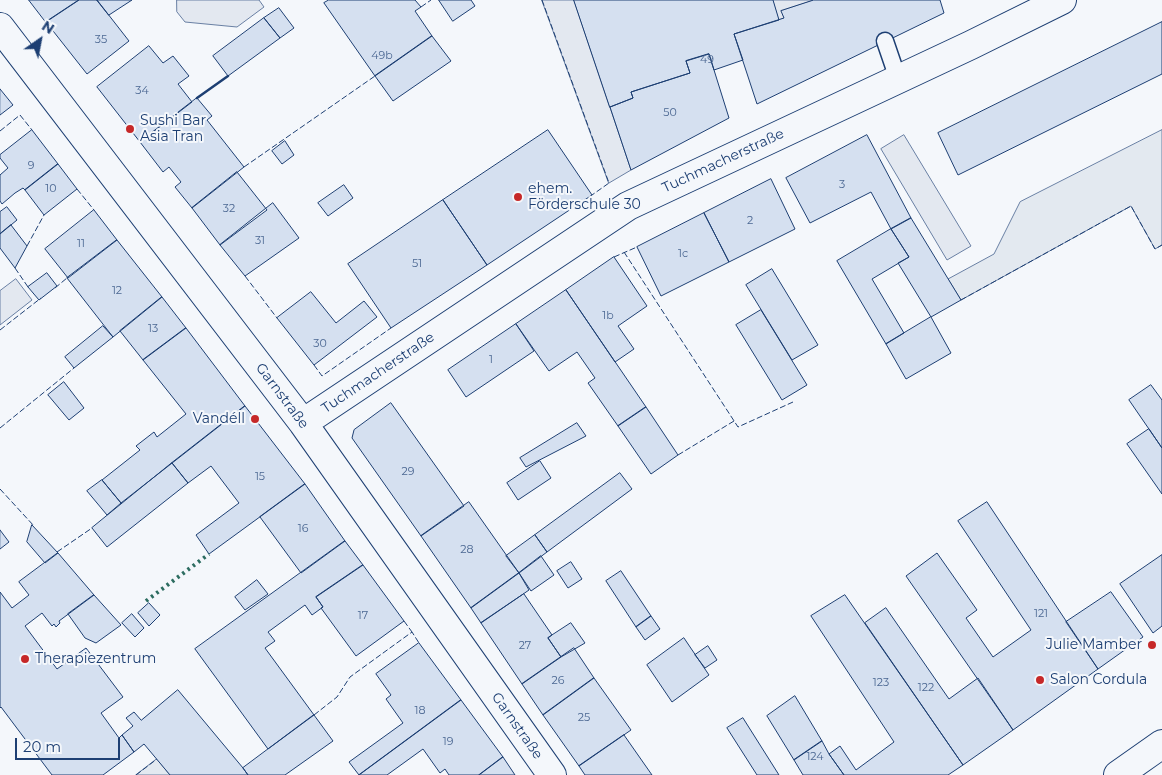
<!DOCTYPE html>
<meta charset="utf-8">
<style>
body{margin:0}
#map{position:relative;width:1162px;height:775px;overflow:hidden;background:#f4f7fb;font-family:Montserrat,sans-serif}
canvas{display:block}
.north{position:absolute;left:15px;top:15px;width:50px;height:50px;-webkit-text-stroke:4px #f4f7fb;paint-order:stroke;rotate:33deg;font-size:14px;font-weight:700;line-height:20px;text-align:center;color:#1d3f73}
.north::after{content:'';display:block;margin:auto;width:18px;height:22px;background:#1d3f73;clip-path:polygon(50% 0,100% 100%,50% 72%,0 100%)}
.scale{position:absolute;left:15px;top:738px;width:105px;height:22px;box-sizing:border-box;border:2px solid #1d3f73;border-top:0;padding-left:6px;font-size:15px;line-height:18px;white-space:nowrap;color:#1d3f73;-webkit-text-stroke:4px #f4f7fb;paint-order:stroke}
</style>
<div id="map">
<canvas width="1162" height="775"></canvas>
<div class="north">N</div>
<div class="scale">20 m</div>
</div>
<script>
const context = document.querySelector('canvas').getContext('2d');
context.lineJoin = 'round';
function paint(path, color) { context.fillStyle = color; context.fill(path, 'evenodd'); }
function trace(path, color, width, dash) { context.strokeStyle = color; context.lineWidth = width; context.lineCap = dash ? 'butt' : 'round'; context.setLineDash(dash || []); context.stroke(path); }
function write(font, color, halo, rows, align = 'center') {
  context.font = font + ' Montserrat,sans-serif'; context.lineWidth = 4; context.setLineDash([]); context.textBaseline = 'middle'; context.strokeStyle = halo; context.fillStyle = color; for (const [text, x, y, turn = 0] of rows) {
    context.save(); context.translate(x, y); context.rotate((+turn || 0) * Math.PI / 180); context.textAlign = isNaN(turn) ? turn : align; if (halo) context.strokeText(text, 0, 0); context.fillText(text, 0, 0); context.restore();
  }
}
const green = new Path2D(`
 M 1162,130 L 1162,245 L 1155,249 L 1131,206 L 961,300 L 948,279 L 994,254 L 1020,202 Z
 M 157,759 L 170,775 L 136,775 Z`);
const parking = new Path2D(`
 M 177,0 L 259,0 L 264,7 L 237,27 L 185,22 L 177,12 Z
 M 542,0 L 574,0 L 631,170 L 609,183 Z
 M 773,0 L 814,0 L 782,11 L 784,18 L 779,20 Z
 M 904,135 L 971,246 L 947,260 L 881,149 Z
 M 16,279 L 32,300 L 0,325 L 0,291 Z`);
const building = new Path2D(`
 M 29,0 L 79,0 L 46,22 Z
 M 79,0 L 97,0 L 129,41 L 87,74 L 46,22 Z
 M 97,0 L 132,0 L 109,15 Z
 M 329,0 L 415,0 L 421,7 L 415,11 L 432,36 L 375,76 L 324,3 Z
 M 439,0 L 471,0 L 475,6 L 453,21 Z
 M 574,0 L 773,0 L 779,20 L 734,34 L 743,60 L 714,70 L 709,54 L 686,61 L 690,73 L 631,92 L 633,98 L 610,107 Z
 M 814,0 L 940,0 L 944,13 L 757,104 L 734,34 L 784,18 L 781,11 Z
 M 279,8 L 294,28 L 280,38 L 264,18 Z
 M 264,18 L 280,38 L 228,76 L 213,56 Z
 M 1162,22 L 1162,74 L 958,175 L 938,133 Z
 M 432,36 L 451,61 L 393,101 L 375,76 Z
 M 149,46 L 163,63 L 173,56 L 189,76 L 178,84 L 192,102 L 140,142 L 97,87 Z
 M 709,54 L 729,118 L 631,170 L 610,107 L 633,98 L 631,92 L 690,73 L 686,61 Z
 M 0,89 L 13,105 L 0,115 Z
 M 197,98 L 212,116 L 207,120 L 244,167 L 192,208 L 175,187 L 181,182 L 169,167 L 163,172 L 140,142 Z
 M 32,130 L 58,164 L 25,190 L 23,188 L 15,193 L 2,204 L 0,201 L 0,175 L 8,168 L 0,158 L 0,155 Z
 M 548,130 L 592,195 L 487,265 L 443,200 Z
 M 867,135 L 911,218 L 891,229 L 871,192 L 810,223 L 786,178 Z
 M 285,141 L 294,155 L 282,164 L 272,151 Z
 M 58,164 L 77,189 L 44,215 L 25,190 Z
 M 237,172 L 267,210 L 220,245 L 192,208 Z
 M 771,179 L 795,229 L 729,262 L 704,213 Z
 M 344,185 L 353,198 L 328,216 L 318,203 Z
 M 443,200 L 487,265 L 391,328 L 348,264 Z
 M 273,203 L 299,238 L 245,276 L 220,245 Z
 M 7,207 L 17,220 L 0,234 L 0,212 Z
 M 94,210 L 117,240 L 68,278 L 45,249 Z
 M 704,213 L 729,262 L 661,296 L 637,247 Z
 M 911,218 L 961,300 L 931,317 L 898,263 L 909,257 L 891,229 Z
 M 11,225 L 27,246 L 15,268 L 0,248 L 0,234 Z
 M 891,229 L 909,257 L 872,279 L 904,333 L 886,344 L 837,261 Z
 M 117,240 L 162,297 L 113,337 L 67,278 Z
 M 614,257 L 647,306 L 618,326 L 634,349 L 615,362 L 566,290 Z
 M 772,269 L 818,345 L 792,360 L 746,285 Z
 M 47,273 L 57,286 L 39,300 L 28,287 Z
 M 566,290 L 646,407 L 618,426 L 588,383 L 595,378 L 577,352 L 549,371 L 516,324 Z
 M 311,292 L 336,323 L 364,301 L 377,317 L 314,365 L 277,318 Z
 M 162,297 L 186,328 L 143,360 L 120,331 Z
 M 761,310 L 807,385 L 782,400 L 736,325 Z
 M 931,317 L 951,353 L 906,379 L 886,344 Z
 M 516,324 L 534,351 L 466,397 L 448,370 Z
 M 103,326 L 113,337 L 74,368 L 65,357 Z
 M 186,328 L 245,406 L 121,503 L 102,480 L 140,450 L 136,446 L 154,432 L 157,437 L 186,414 L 143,360 Z
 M 64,382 L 84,408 L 69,420 L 48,395 Z
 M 1151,385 L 1162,400 L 1162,448 L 1129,400 Z
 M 391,403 L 464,506 L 421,536 L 352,438 L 354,430 Z
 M 245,406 L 305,484 L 209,554 L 196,535 L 239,503 L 211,466 L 188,483 L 172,463 Z
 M 646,407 L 678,455 L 651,474 L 618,426 Z
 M 577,423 L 586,436 L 526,467 L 520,458 Z
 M 1149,429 L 1162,448 L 1162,494 L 1127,444 Z
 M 540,461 L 551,478 L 518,500 L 507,483 Z
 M 172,463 L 188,483 L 107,547 L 92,528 Z
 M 620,473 L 632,489 L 547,552 L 535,535 Z
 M 102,480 L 121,503 L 107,515 L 87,491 Z
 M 305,484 L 345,541 L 301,573 L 260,517 Z
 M 469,502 L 519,573 L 471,608 L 421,536 Z
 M 987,502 L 1098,669 L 1013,730 L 906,576 L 937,553 L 977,610 L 966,618 L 993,657 L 1031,630 L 958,521 Z
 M 32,525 L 58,553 L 45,563 L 27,542 Z
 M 0,530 L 9,542 L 0,549 Z
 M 535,535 L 547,552 L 519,573 L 506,556 Z
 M 345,541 L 363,565 L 316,597 L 323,607 L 312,615 L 305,605 L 268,632 L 275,641 L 265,648 L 314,715 L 268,749 L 195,649 Z
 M 58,553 L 94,595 L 59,621 L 60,623 L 56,627 L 54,624 L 52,626 L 42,613 L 25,626 L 57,669 L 86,648 L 123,697 L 101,713 L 119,738 L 122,735 L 134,752 L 103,775 L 52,775 L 1,707 L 0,708 L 0,592 L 12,608 L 29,595 L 19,582 Z
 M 1162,555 L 1162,626 L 1153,633 L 1120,584 Z
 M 541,556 L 554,575 L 531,591 L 519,573 Z
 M 571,562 L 582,579 L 568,588 L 557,571 Z
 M 363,565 L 404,621 L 356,656 L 321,608 L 323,607 L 316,597 Z
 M 621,571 L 651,616 L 636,627 L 606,581 Z
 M 519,573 L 529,590 L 481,623 L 471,608 Z
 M 257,580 L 268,594 L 245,610 L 235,597 Z
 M 1111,592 L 1143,637 L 1098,669 L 1066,622 Z
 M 524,594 L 552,635 L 548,638 L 561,657 L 522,684 L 481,623 Z
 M 94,595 L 121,625 L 96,643 L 85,638 L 68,614 Z
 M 845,595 L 963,765 L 948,775 L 844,775 L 829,754 L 840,746 L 856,770 L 894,742 L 811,616 Z
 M 149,603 L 160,615 L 149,626 L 138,613 Z
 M 886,608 L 949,699 L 978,678 L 1013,730 L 963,765 L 865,623 Z
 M 132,614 L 144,628 L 135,637 L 122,623 Z
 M 651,616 L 660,629 L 645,640 L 636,627 Z
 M 571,623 L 585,643 L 561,657 L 548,638 Z
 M 684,638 L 709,675 L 672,702 L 647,665 Z
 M 419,643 L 461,700 L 359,775 L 349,762 L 403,723 L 386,699 L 391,695 L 376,674 Z
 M 708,646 L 717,660 L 705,668 L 695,655 Z
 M 574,648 L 594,678 L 543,715 L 522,684 Z
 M 594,678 L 631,730 L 579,766 L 543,715 Z
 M 178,690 L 243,768 L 248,775 L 170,775 L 144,744 L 134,752 L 122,735 L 133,726 L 126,718 L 134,712 L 141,720 Z
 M 795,696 L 822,741 L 794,760 L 767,716 Z
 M 461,700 L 503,757 L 479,775 L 449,775 L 445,769 L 440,773 L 423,749 L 387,775 L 359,775 Z
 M 314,715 L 333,741 L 285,775 L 248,775 L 243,768 Z
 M 743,718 L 779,775 L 757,775 L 727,728 Z
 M 624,735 L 652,775 L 585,775 L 579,766 Z
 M 822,741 L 829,754 L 844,775 L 803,775 L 794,760 Z
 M 503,757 L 515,775 L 479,775 Z`);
const lane = new Path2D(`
 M 885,41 L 898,79`);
const street = new Path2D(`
 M 0,27 L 303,423 L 552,775
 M 303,423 L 628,206 L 971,45 L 1062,0
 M 1118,775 L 1162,744`);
const hedge = new Path2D(`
 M 146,601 L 209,554`);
const fence = new Path2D(`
 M 542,0 L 609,183 L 592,195
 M 421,7 L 431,0
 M 0,131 L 20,115 L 32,130
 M 244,167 L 375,76
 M 77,189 L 94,210
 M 27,246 L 44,215
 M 624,252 L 738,427 L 793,402
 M 614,257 L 637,247
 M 15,268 L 28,287
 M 245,276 L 277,318
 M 55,288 L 67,278
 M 961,300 L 1131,206 L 1155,249 L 1162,245
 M 0,330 L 41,298
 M 314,365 L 322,376 L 391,328
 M 0,428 L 74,368
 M 678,455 L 734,421
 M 0,489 L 34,526
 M 57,552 L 92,528
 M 404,621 L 412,632
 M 314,715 L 337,697 L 350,677 L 412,632 L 419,643
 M 136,775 L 157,759`);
const wall = new Path2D(`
 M 197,98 L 228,76`);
const markers = [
 [130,129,5,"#c62828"],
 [518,197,5,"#c62828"],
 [255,419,5,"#c62828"],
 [1152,645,5,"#c62828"],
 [25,659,5,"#c62828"],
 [1040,680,5,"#c62828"]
];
const numberNames = [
 ["35",101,40],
 ["49b",382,56],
 ["49",707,60],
 ["34",142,91],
 ["50",670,113],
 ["9",31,166],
 ["3",842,185],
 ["10",51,189],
 ["32",229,209],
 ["2",750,221],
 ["31",260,241],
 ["11",81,244],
 ["1c",683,254],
 ["51",417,264],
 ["12",117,291],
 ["1b",608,316],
 ["13",153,329],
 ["30",320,344],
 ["1",491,360],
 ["29",408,472],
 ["15",260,477],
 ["16",303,529],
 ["28",467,550],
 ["121",1041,614],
 ["17",363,616],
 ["27",525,646],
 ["26",558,681],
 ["123",881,683],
 ["122",926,688],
 ["18",420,711],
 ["25",584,718],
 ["19",448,742],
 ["124",815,757]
];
const poiNames = [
 ["Sushi Bar",140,121],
 ["Asia Tran",140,137],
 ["ehem.",528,189],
 ["Förderschule 30",528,205],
 ["Vandéll",245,419,"right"],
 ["Julie Mamber",1142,645,"right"],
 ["Therapiezentrum",35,659],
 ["Salon Cordula",1050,680]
];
const streetNames = [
 ["Tuchmacherstraße",723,161,-25],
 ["Tuchmacherstraße",378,373,-34],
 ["Garnstraße",282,396,53],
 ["Garnstraße",517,726,55]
];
paint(green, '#e3e9f0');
trace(green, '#687fa3', 1);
paint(parking, '#e3e8f0');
trace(parking, '#687fa3', 1);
paint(building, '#d5e0f0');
trace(building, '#1d3f73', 1);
trace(lane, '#1d3f73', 19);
trace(street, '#1d3f73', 30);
trace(lane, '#f4f7fb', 16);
trace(street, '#f4f7fb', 28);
trace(hedge, '#2c6c60', 4, [2.5, 4]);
trace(fence, '#1d3f73', 1, [6, 2.5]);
trace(wall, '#1d3f73', 2.5);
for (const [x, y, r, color] of markers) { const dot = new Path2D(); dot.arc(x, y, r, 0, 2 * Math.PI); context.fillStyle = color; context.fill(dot); trace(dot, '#f4f7fb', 2); }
write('11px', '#4b6792', null, numberNames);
write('14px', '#1d3f73', '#f4f7fb', poiNames, 'left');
write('14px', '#1d3f73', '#f4f7fb', streetNames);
</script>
